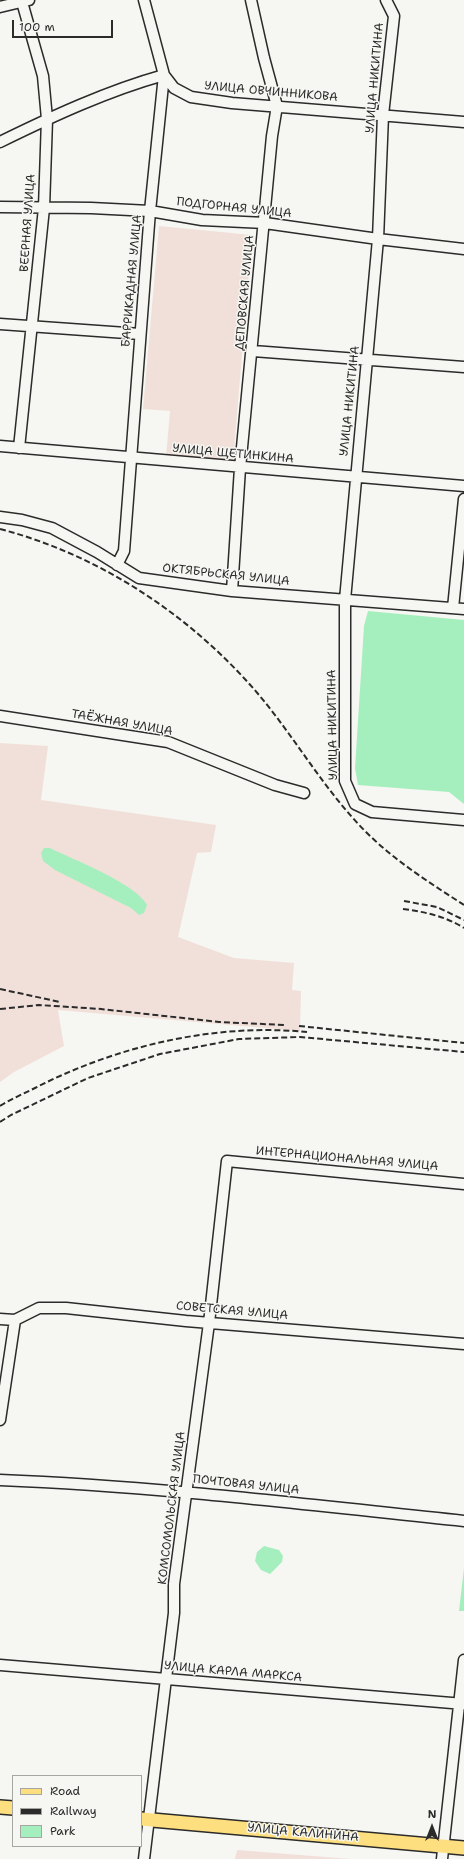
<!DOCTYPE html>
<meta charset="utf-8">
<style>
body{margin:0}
#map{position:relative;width:464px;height:1859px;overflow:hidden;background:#f6f6f2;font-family:"Shantell Sans",sans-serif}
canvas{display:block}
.legend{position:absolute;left:12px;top:1775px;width:130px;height:72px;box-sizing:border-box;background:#f6f6f2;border:1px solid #a5a5a2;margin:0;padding:5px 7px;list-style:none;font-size:12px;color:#2b2b2b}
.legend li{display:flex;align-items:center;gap:8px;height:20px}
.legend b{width:20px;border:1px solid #a5a5a2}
.north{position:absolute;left:412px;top:1807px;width:40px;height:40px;-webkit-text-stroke:3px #f6f6f2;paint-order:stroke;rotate:0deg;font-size:11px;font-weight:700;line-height:16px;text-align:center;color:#2b2b2b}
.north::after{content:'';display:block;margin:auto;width:14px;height:18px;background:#2b2b2b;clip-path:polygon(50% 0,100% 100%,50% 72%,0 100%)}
.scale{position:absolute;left:12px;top:20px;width:101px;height:18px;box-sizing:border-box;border:2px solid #2b2b2b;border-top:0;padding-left:5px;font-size:12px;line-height:14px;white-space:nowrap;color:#2b2b2b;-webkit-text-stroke:3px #f6f6f2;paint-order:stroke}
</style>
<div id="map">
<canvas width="464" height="1859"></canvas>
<ul class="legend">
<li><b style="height:5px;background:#fedf80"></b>Road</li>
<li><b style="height:5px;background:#2b2b2b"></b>Railway</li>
<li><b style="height:11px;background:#a5efbe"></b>Park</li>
</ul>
<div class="north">N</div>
<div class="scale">100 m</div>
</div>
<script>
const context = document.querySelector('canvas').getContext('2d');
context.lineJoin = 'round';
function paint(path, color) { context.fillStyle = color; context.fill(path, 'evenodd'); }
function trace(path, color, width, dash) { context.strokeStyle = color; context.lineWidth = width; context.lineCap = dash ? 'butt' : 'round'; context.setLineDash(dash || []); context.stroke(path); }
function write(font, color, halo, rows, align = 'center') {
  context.font = font + ' "Shantell Sans",sans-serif'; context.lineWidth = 3; context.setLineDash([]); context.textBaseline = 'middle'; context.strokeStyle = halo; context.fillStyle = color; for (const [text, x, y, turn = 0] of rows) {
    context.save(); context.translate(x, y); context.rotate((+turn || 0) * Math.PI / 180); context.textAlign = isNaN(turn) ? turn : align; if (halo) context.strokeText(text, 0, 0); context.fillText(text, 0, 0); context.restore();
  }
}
const built = new Path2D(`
 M 159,226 L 252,235 L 233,462 L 166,457 L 170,411 L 143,409 Z
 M 0,743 L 48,746 L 41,800 L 216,825 L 211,852 L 197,853 L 178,937 L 234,958 L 294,963 L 292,990 L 301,991 L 300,1031 L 58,1010 L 64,1046 L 14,1072 L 0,1082 Z
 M 237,1850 L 351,1859 L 235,1859 Z`);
const green = new Path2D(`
 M 368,611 L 464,620 L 464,804 L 449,792 L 358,785 L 355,768 L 364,626 Z
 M 44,848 L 50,848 C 74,860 135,883 147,905 L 144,913 L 139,915 L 131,908 L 55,870 L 43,861 L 41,853 Z
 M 264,1546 L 279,1550 L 283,1556 L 282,1562 L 270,1574 L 261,1570 L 255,1561 L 257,1552 Z
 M 464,1568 L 464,1611 L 459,1611 Z`);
const minor = new Path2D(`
 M 386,0 L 394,16 L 383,115 L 378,239 L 345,600 L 345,781 L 355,804 L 372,812 L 464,820
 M 0,7 L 29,0
 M 0,142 C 53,116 107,91 164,75 L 174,88 L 191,97 L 232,103 L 464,122
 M 0,207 L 91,208 L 150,211 L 202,220 L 265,223 L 378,239 L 464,249
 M 0,324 L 140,334
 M 253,351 L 464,367
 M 0,446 L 464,486
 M 19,448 L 44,208 L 47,119 L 43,76 L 22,2
 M 0,517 L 22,520 L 52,528 L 97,552 L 139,578 L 232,591 L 464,609
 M 117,565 L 124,551 L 150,211 L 164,75 L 144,0
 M 232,591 L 240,468 L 272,136 L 277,106 L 264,58 L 251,0
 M 453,608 L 464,499
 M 0,716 L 168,742 L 275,785 L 304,793
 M 0,1319 L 15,1320 L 39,1308 L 66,1308 L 186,1321 L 464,1344
 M 0,1420 L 15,1320
 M 0,1480 C 155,1486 309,1505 464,1521
 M 0,1665 L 464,1704
 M 144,1859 L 174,1613 L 174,1584 L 209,1323 L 227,1161 L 464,1184
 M 442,1859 L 464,1660`);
const major = new Path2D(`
 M 0,1807 L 13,1808
 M 141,1819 L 464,1848`);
const rail = new Path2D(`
 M 0,529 C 100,555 192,616 259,695 C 296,739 325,791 366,832 C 395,861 430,883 464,905
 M 404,901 L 437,907 L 464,920
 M 403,909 C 425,912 445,916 464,928
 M 0,989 L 60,1002
 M 0,1009 L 39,1005 L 101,1009 L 219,1022 L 285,1025
 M 299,1026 L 464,1043
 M 0,1106 C 11,1099 23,1094 35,1088 C 117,1046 214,1023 307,1032
 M 0,1122 L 11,1115 L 88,1078 L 160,1054 L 239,1039 L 300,1037 L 464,1052`);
const streetNames = [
 ["УЛИЦА НИКИТИНА",375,78,-85],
 ["УЛИЦА ОВЧИННИКОВА",271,92,5],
 ["ПОДГОРНАЯ УЛИЦА",234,208,6],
 ["ВЕЕРНАЯ УЛИЦА",28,223,-86],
 ["БАРРИКАДНАЯ УЛИЦА",132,281,-85],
 ["ДЕПОВСКАЯ УЛИЦА",245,293,-85],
 ["УЛИЦА НИКИТИНА",350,401,-84],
 ["УЛИЦА ЩЕТИНКИНА",233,454,5],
 ["ОКТЯБРЬСКАЯ УЛИЦА",226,575,6],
 ["ТАЁЖНАЯ УЛИЦА",122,723,10],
 ["УЛИЦА НИКИТИНА",333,725,-91],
 ["ИНТЕРНАЦИОНАЛЬНАЯ УЛИЦА",347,1159,5],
 ["СОВЕТСКАЯ УЛИЦА",232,1311,5],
 ["ПОЧТОВАЯ УЛИЦА",246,1485,6],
 ["КОМСОМОЛЬСКАЯ УЛИЦА",172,1508,-83],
 ["УЛИЦА КАРЛА МАРКСА",233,1672,5],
 ["УЛИЦА КАЛИНИНА",303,1833,5]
];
paint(built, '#f1e0d9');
paint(green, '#a5efbe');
trace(minor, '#2b2b2b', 13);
trace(major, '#2b2b2b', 16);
trace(minor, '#f6f6f2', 10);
trace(major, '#fedf80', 13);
trace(rail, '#2b2b2b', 2, [6, 3]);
write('12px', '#2b2b2b', '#f6f6f2', streetNames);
</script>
